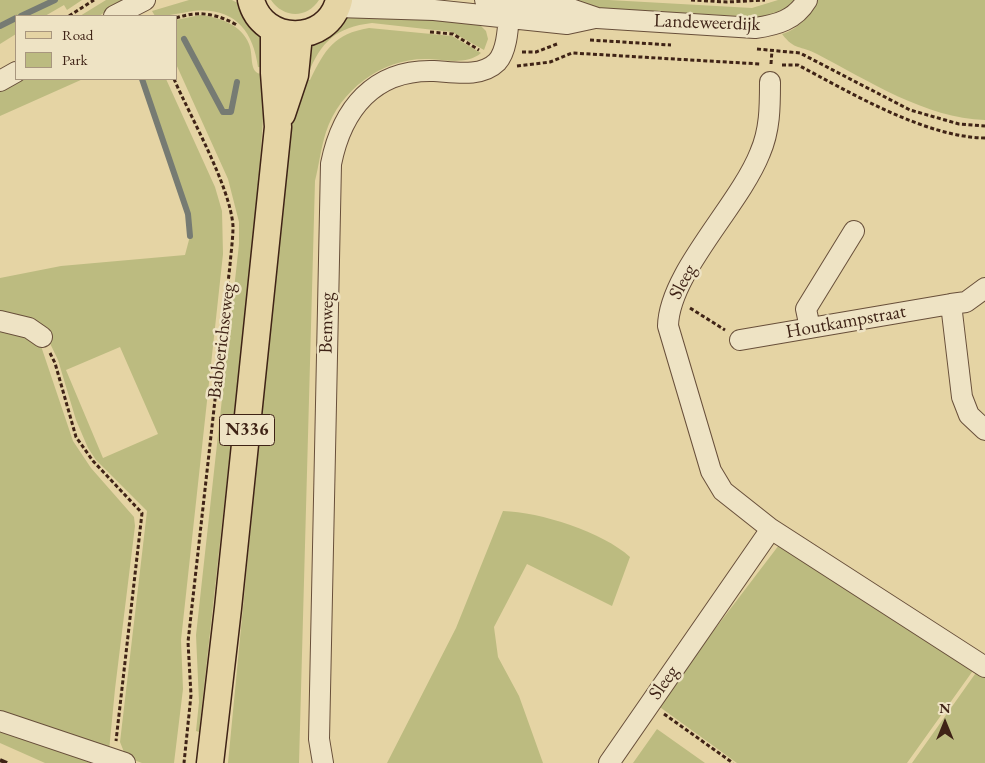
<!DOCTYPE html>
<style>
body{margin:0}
#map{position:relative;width:985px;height:763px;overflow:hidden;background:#e5d4a4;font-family:"EB Garamond",serif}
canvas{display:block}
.legend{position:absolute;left:15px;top:15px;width:162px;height:65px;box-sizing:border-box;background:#eee3c4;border:1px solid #a8967e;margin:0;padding:6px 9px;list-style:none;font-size:15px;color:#3f2316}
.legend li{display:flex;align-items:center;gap:10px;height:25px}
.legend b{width:25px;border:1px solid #a8967e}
.north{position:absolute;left:920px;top:698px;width:50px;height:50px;-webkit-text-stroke:4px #eee3c4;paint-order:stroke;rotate:0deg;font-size:14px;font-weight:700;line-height:20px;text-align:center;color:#3f2316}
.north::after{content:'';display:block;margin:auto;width:18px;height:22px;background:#3f2316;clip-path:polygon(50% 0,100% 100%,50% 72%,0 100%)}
</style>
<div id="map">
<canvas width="985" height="763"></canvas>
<ul class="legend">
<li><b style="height:6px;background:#e5d4a4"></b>Road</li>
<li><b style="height:14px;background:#bcbb80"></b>Park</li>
</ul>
<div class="north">N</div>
</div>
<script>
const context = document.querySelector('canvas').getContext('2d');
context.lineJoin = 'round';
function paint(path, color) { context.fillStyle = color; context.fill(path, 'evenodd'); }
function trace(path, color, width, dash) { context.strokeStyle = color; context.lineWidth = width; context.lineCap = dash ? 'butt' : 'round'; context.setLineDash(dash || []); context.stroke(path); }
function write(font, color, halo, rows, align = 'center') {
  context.font = font + ' "EB Garamond",serif'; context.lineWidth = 5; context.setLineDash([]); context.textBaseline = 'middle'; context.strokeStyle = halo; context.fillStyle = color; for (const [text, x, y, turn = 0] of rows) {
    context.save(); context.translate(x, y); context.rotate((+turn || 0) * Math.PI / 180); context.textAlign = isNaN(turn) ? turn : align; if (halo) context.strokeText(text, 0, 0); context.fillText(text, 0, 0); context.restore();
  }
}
const green = new Path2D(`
 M 0,0 L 82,0 L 67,10 L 64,5 L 45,16 L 16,16 L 16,34 L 0,44 Z
 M 106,0 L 123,0 L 99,16 L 80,16 Z
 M 189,0 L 232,0 C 261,14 263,41 267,68 L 258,67 C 253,30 234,7 193,11 C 180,13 169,16 155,16 L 152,11 Z
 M 271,0 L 319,0 C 307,19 283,18 271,0 Z
 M 562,0 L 609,0 L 752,8 L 778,0 L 796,0 C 784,13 774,16 756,17 L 600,8 Z
 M 818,0 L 985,0 L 985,120 C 925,118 869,81 817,54 C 800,45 795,51 782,34 C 800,29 808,15 818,0 Z
 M 353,13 L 477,22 L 486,31 L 488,39 L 484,50 L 452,32 L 372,23 C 336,27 321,42 308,74 L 306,48 L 335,23 Z
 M 200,15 C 219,17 242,25 249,44 C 252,51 251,60 253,67 C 255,74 260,74 266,74 L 257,208 L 199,732 L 196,731 L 199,702 L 196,635 L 239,244 L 239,222 L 228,179 L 176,64 L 176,20 Z
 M 369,28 L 452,36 L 481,53 C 467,65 446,60 429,59 C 384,57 340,89 326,132 C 321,147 319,165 315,181 L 299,763 L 228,763 L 287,150 L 299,79 L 310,80 C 325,49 334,34 369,28 Z
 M 22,79 L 83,79 L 0,116 L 0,91 Z
 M 142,79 L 166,79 L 215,187 L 222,211 L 223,254 L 181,640 L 183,689 L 174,763 L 142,763 L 126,757 L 120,742 L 147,511 L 96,460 L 88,448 L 76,420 L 58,360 L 47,337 L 0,317 L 0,278 L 61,266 L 185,255 L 190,236 L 188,214 ZM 120,347 L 158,434 L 103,458 L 66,370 Z
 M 0,328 L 19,331 L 41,346 L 73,441 L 91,468 L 134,517 L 135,526 L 115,689 L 109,751 L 111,763 L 45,763 L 0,743 Z
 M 503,511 C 540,512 603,532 630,557 L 612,606 L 527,564 L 494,627 L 498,657 L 519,696 L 543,763 L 387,763 L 456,628 Z
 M 779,545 L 977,665 L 907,763 L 737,763 L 657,705 Z
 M 980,667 L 985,671 L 985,763 L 912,763 Z
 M 657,729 L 705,763 L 633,763 Z`);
const stream = new Path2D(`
 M 21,16 L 55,0
 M 0,26 L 16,18
 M 184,39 L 223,112 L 231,112 L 237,82
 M 142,79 L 188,214 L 190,236`);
const path = new Path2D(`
 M 691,0 L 727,2 L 765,0
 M 69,16 L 94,0
 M 176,18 C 199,10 217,14 237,25
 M 430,32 L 453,34 L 479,50
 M 590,40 L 671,45
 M 757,49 L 800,53 L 910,110 L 959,124 L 985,126
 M 522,52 L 536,52 L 557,44
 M 771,64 L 772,50
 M 782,65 L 798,65 C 851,93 925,137 985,138
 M 517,66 L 550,62 L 572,53 L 760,64
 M 174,79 C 191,118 230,186 233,226 C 233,239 231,252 230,265 L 188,642 L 191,695 L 184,763
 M 690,308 L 725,330
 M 50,353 L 55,363 L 76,437 L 93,461 L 142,513 L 116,741
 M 664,714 L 733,763`);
const minor = new Path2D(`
 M 485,0 L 568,8 L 597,18 L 755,28 C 777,25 795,20 807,0
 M 337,7 L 434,10 L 567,24 L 595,18
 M 114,16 L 145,0
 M 0,81 L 16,72
 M 770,82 C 770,107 770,130 760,153 C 739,206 669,273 668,326 L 711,471 L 723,491 L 771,529 L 985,667
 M 985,288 L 966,302 L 951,304 L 962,397 L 969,415 L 985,430
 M 0,321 L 29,328 L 42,337
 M 810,328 L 806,309 L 854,231
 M 740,340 L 951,304
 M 0,721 L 125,763
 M 323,763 L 319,739 L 331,164 C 342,109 374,69 434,71 C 453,72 481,78 497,62 C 509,49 508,19 510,3
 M 609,763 L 771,529`);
const major = new Path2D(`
 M 251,0 C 262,45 328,46 339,0
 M 282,114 L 295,75 L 299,35
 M 210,763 L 228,608 L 278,127 L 274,73 L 274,30`);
const rail = new Path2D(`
 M 0,760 L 7,763`);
const shields = [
 [247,430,55]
];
const shieldNames = [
 ["N336",247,430]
];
const streetNames = [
 ["Landeweerdijk",707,23,2],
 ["Sleeg",683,282,-62],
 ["Houtkampstraat",846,322,-10],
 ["Bemweg",327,323,-89],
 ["Babberichseweg",222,341,-83],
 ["Sleeg",664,683,-55]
];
paint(green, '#bcbb80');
trace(stream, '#767b73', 6);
trace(minor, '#684f3a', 22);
trace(major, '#3f2316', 29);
trace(path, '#3f2316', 3, [4, 2.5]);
trace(minor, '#eee3c4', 20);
trace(major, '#e5d4a4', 26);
trace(rail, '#3f2316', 4, [9, 9]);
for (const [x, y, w] of shields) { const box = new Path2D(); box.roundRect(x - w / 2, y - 15.5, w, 31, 4); context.fillStyle = '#eee3c4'; context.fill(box); trace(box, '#3f2316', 1); }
write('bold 18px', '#3f2316', null, shieldNames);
write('19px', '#3f2316', '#eee3c4', streetNames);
</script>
